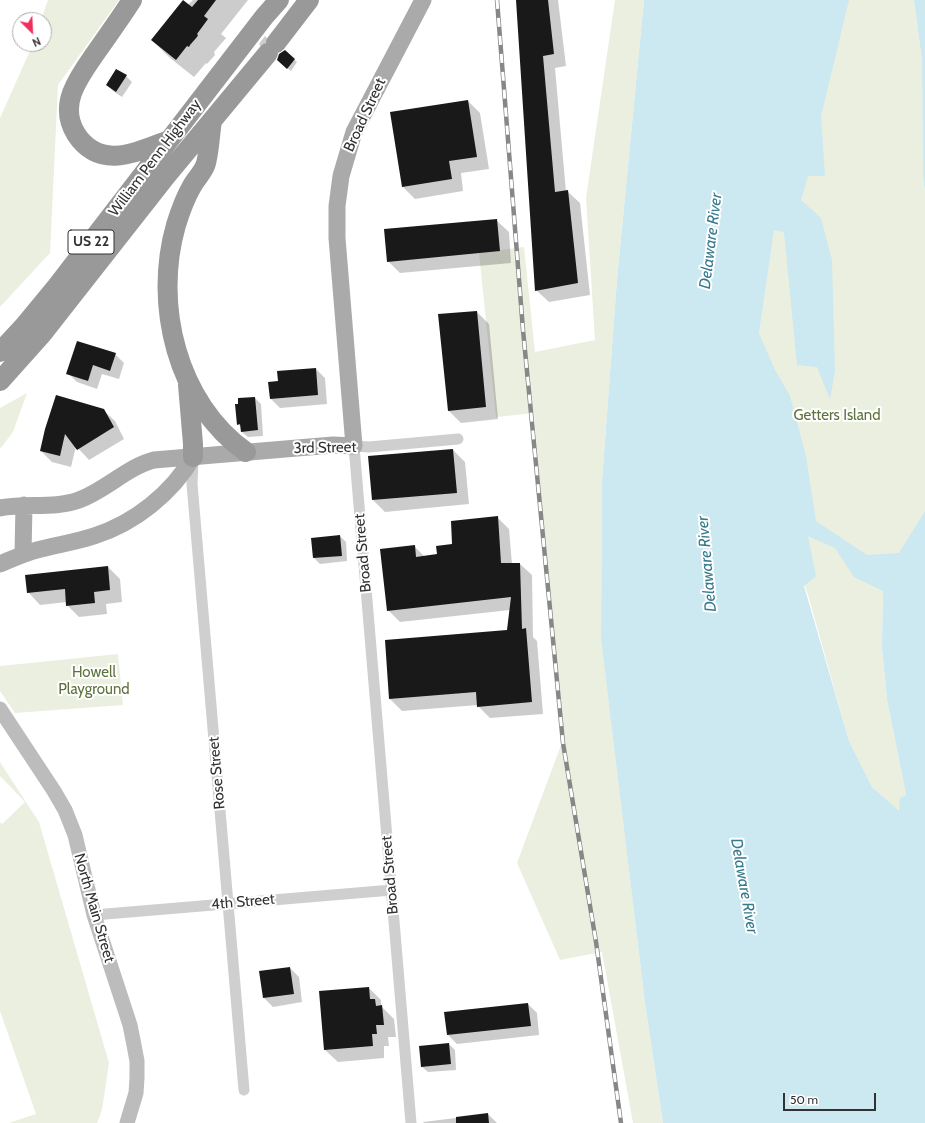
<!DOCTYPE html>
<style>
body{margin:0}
#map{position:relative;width:925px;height:1123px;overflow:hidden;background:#fff;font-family:Cabin,sans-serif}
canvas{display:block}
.north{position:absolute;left:12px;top:12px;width:40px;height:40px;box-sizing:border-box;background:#fff;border:1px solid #adadad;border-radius:50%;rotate:156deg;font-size:11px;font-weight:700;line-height:16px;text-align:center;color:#323232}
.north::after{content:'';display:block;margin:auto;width:14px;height:18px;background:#f02e5d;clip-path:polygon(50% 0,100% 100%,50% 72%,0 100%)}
.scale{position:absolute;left:783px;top:1093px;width:93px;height:18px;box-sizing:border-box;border:2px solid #323232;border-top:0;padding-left:5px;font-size:12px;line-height:14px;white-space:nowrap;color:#323232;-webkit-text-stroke:3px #fff;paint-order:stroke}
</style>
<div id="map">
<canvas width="925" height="1123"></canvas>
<div class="north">N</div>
<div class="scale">50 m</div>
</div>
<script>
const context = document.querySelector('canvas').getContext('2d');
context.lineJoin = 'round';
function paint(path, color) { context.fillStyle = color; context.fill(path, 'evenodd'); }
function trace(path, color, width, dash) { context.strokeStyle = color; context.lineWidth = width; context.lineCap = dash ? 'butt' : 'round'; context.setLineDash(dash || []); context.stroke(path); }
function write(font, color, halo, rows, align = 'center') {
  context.font = font + ' Cabin,sans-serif'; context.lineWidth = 4; context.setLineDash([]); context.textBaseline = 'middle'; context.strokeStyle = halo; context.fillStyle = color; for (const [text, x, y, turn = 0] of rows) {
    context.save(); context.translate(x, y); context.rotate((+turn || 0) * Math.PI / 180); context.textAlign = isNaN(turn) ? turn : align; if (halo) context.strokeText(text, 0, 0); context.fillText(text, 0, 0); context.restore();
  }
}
const green = new Path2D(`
 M 48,0 L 119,0 L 58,85 L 50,253 L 0,307 L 0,118 L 33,44 L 44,44 L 44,20 L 41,20 Z
 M 615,0 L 644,0 L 617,280 L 602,481 L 601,634 L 645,1003 L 663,1123 L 633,1123 L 602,952 L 560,960 L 517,863 L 564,737 L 558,702 L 534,413 L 496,417 L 479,253 L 524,247 L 535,352 L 595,340 L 586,198 Z
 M 827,0 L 914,0 L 922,61 L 923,177 L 925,192 L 925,532 L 883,591 L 882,647 L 887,700 L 906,795 L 899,812 L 872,787 L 849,741 L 808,595 L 775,502 L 746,426 L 783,164 Z
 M 27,393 L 13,432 L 0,449 L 0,408 Z
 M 118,654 L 123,705 L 15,713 L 0,691 L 0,666 Z
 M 0,762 L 39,822 L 109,1063 L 102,1110 L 97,1123 L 9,1123 L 36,1114 L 0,1011 L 0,822 L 2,824 L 25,802 L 0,776 Z`);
const water = new Path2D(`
 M 644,0 L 849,0 L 821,116 L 825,176 L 808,176 L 801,200 L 821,218 L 832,260 L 835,371 L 830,399 L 817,367 L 797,365 L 784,232 L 774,230 L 759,334 L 775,370 L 790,396 L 806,456 L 816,521 L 867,555 L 899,553 L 925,511 L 925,1123 L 663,1123 L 645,1003 L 601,638 L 602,481 L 617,280 ZM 808,536 L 835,548 L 854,577 L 883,591 L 882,647 L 887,700 L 906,795 L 900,798 L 899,811 L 872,787 L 849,741 L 804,586 L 816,576 Z
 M 914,0 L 925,0 L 925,192 L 923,177 L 922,61 Z`);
const shadow = new Path2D(`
 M 193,0 L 248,0 L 221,34 L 226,38 L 214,52 L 215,55 L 207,64 L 206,63 L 194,77 L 170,58 L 152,40 Z
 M 517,0 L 558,0 L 566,66 L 555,68 L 566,192 L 567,191 L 580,203 L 590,295 L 549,302 L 536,290 Z
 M 265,36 L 269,40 L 267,45 L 262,48 L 259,44 Z
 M 285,52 L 297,62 L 291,71 L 281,63 Z
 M 117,70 L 126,76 L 132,82 L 122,97 L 113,91 L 107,85 Z
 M 468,101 L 480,113 L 489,169 L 461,173 L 463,191 L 415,199 L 403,187 L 391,113 Z
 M 496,220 L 509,232 L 511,263 L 400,273 L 388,261 Z
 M 477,312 L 489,324 L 498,419 L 461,423 L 449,411 Z
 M 115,354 L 124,363 L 119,379 L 102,374 L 97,389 L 77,382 L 68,373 Z
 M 316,369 L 325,378 L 327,404 L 280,408 L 271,399 L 279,382 Z
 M 57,396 L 103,410 L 115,421 L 124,439 L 89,460 L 76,446 L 71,467 L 52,462 L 41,451 Z
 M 255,398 L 261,404 L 263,436 L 248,437 L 242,432 L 242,428 L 238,424 Z
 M 453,450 L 465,462 L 469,504 L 385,512 L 373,500 Z
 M 497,517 L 509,529 L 512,564 L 520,564 L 532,575 L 533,637 L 537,641 L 543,714 L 490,718 L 478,706 L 478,705 L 402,711 L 390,699 L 386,641 L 508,631 L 510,610 L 400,622 L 388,610 L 414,546 L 425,557 L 438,555 Z
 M 340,536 L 346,542 L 347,561 L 320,564 L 314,558 Z
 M 108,567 L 120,579 L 122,602 L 106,604 L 107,614 L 79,617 L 67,605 L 67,602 L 40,605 L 28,592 Z
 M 290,968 L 299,977 L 302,1002 L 273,1007 L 264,998 Z
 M 369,988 L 381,1000 L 381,1006 L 394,1019 L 396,1037 L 388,1037 L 389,1046 L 384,1046 L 384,1058 L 338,1062 L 325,1050 L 321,992 Z
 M 528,1004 L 537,1013 L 539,1035 L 457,1044 L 448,1035 Z
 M 449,1044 L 455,1050 L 456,1070 L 428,1072 L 422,1067 Z
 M 488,1114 L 497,1123 L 424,1123 L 423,1122 Z`);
const building = new Path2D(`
 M 183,0 L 192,7 L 198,0 L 216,0 L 204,16 L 208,19 L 197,34 L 198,35 L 197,37 L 190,45 L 189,47 L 187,46 L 176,60 L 151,40 Z
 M 516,0 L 548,0 L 554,54 L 543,56 L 555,192 L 568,190 L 578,283 L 535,291 Z
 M 285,50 L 295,59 L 287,69 L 277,60 L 279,54 Z
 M 116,69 L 127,75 L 116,92 L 106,85 Z
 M 468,100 L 477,157 L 449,161 L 452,179 L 402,187 L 390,112 Z
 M 497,219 L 500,251 L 387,262 L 384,229 Z
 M 477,311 L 486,407 L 448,411 L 438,314 Z
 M 77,341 L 116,353 L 110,371 L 93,365 L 88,381 L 66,374 Z
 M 316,368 L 318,395 L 270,399 L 268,382 L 278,381 L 277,371 Z
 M 56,395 L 104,409 L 114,427 L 77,450 L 65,434 L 60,456 L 40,451 L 45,429 Z
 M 255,397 L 258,430 L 241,432 L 240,424 L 237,425 L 235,404 L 238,404 L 238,398 Z
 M 453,449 L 457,493 L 372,500 L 368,456 Z
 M 498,516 L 501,563 L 520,563 L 522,629 L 526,628 L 532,702 L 477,707 L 476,692 L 389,699 L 385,640 L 507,630 L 511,597 L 387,611 L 380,549 L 415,545 L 416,557 L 437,554 L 436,546 L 452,544 L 451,521 Z
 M 340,535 L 342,556 L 313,558 L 311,538 Z
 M 108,566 L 110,590 L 94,592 L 95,603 L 66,606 L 65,589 L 27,593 L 25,575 Z
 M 290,967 L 294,994 L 263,998 L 259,971 Z
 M 369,987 L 370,999 L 375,999 L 376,1006 L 382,1005 L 384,1025 L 376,1025 L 377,1034 L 372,1034 L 373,1046 L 324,1050 L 319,991 Z
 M 528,1003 L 531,1026 L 447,1035 L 444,1012 Z
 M 449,1043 L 451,1064 L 421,1067 L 419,1046 Z
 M 488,1113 L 489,1123 L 456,1123 L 456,1117 Z`);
const street = new Path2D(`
 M 193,459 L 192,484 L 244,1090
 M 94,915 L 392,890
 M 411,1123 L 354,446 L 369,447 L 458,439`);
const secondary = new Path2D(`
 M 0,709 L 54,791 L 65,810 L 75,835 L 94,915 L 130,1025 L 134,1045 L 137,1061 L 137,1078 L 136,1093 L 127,1123`);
const primary = new Path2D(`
 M 0,508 C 26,503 54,509 79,500 C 106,490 127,467 154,460 L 333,445 L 354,446 L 337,238 L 337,206 L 341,176 L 354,132 L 423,0
 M 23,554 L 24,505
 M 0,564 C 12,559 25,553 37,550 C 56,545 76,542 94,536 C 135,523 172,493 193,457`);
const highway = new Path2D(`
 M 132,0 C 121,17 109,34 97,51 C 88,64 78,77 72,93 C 67,107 68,121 76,134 C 100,171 137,152 169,140
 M 276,43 L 309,0
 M 212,121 C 210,131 209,157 205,166 C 202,173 196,179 192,186 C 185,198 180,212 176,225 C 153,305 177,403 246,452
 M 0,352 L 24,326 L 57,286 L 264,17 L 279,0
 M 0,381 L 42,334 L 166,176 L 268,53
 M 188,385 L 193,444 L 193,457`);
const rail = new Path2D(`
 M 497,0 L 523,330 L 563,743 L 596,942 L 621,1123`);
const shields = [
 [91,242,46]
];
const shieldNames = [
 ["US 22",91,242]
];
const streetNames = [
 ["Broad Street",365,115,-65],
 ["William Penn Highway",155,158,-53],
 ["3rd Street",325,448,-1],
 ["Broad Street",363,553,-95],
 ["Rose Street",217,773,-95],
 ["Broad Street",390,875,-95],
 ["4th Street",243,902,-5],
 ["North Main Street",94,908,74]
];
const parkNames = [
 ["Getters Island",837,416],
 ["Howell",94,673],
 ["Playground",94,690]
];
const waterNames = [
 ["Delaware River",711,241,-83],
 ["Delaware River",707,564,-95],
 ["Delaware River",744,886,80]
];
paint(green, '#ebefe0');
paint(water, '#cce8f0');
paint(shadow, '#0003');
paint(building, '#191919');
trace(street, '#cfcfcf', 11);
trace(secondary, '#bcbcbc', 15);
trace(primary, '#aaa', 17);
trace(highway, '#999', 20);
trace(rail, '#878787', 4.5);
trace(rail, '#fff', 3, [9]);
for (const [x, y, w] of shields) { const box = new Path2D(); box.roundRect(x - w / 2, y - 12, w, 24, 3); context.fillStyle = '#fff'; context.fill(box); trace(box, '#323232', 1); }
write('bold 14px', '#323232', null, shieldNames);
write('15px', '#323232', '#fff', streetNames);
write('15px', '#5e723c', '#fff', parkNames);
write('italic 16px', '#367a8d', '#fff', waterNames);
</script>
